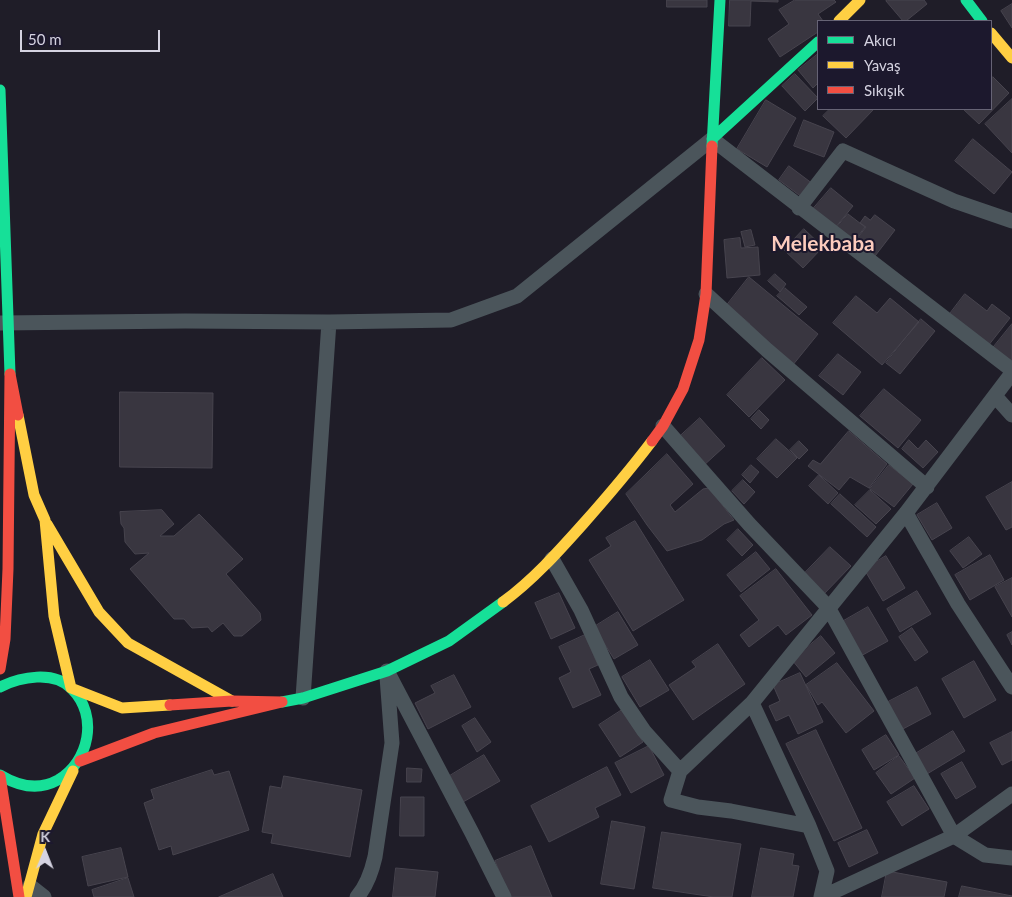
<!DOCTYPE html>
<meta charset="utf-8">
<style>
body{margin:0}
#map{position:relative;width:1012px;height:897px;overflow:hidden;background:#1f1d28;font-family:Lato,sans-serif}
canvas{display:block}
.legend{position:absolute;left:817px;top:20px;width:175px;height:90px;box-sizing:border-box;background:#1c182d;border:1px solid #666375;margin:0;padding:6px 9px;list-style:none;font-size:15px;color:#d5d3e1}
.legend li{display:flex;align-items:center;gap:10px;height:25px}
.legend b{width:25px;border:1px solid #666375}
.north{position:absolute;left:20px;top:827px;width:50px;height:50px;-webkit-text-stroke:4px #1c182d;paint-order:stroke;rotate:1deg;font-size:14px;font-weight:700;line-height:20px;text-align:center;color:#d5d3e1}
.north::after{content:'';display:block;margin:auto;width:18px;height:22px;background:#d5d3e1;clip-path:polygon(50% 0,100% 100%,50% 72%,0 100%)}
.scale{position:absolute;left:20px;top:30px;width:140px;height:22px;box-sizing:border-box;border:2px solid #d5d3e1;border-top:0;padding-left:6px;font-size:15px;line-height:18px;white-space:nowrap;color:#d5d3e1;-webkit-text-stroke:4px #1c182d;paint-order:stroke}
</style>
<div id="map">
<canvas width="1012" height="897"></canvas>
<ul class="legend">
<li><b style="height:6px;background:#16e098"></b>Akıcı</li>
<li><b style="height:6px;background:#ffcf43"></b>Yavaş</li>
<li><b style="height:6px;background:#f24e42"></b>Sıkışık</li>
</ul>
<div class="north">K</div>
<div class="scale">50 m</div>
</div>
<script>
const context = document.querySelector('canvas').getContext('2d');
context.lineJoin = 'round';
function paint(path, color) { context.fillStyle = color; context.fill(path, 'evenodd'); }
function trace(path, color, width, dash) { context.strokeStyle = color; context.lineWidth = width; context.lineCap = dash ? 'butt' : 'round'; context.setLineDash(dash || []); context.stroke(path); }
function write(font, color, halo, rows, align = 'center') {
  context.font = font + ' Lato,sans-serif'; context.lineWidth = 4; context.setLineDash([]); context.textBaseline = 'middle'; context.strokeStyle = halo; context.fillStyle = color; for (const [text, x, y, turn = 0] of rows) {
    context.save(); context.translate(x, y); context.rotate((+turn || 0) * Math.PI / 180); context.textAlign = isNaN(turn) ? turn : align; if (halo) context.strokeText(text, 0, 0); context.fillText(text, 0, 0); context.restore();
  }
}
const building = new Path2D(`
 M 667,0 L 707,0 L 707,7 L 667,7 Z
 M 730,0 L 778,0 L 778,2 L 751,1 L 750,26 L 729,26 Z
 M 795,0 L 834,0 L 836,2 L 818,14 L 823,21 L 818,21 L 818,32 L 780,57 L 768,39 L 789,24 L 779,10 Z
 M 888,0 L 924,0 L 927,4 L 906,21 L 903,21 L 886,1 Z
 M 1012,4 L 1012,28 L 1001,11 Z
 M 818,54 L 818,83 L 813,88 L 798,70 Z
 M 795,74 L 818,98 L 805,111 L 782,86 Z
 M 993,77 L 1009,93 L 979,124 L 963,109 L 991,109 L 991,79 Z
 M 1012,99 L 1012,153 L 985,124 Z
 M 766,100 L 796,118 L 767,167 L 737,149 Z
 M 830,109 L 874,109 L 846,138 L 823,116 Z
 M 804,120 L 834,132 L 824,157 L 794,146 Z
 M 973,139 L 1012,172 L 994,194 L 955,161 Z
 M 789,166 L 813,184 L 803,198 L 779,180 Z
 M 831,188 L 853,206 L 835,228 L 813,209 Z
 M 848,214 L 865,227 L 851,245 L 834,231 Z
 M 875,215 L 895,230 L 872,260 L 852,245 L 866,227 L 860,223 L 865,216 L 870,220 Z
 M 804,229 L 823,247 L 803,268 L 784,250 Z
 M 751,230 L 755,245 L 745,247 L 741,232 Z
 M 740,238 L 741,248 L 758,247 L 760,275 L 727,278 L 724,240 Z
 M 775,274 L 786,284 L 780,292 L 768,281 Z
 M 749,277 L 818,334 L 792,366 L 746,328 L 750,324 L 727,305 Z
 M 785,288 L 807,307 L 799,315 L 777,296 Z
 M 965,294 L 987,311 L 992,304 L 1010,318 L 988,346 L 949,315 Z
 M 856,296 L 877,313 L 890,298 L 919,322 L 882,365 L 833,323 Z
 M 921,319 L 935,331 L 900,374 L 886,363 Z
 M 1012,324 L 1012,362 L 992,349 Z
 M 838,354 L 861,372 L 843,395 L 819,376 Z
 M 762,358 L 785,380 L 749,417 L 727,395 Z
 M 884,389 L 921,420 L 898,448 L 860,416 Z
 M 120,392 L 213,393 L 212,468 L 120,467 Z
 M 759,410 L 769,420 L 761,429 L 751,419 Z
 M 700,418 L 725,446 L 702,467 L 677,439 Z
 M 849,431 L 887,464 L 869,488 L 850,477 L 839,490 L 808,466 L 813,460 L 820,464 Z
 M 776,439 L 797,458 L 777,478 L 757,459 Z
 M 909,440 L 918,449 L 926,440 L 938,452 L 923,468 L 902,449 Z
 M 799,441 L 808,450 L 799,459 L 790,450 Z
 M 667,454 L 693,484 L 670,505 L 675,512 L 703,489 L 709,488 L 734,520 L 724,524 L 702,540 L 667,551 L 647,525 L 626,494 Z
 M 751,465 L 759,472 L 750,483 L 742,475 Z
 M 889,465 L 913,484 L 894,507 L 870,489 Z
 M 819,475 L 838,493 L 828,504 L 809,486 Z
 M 743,480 L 755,492 L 744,504 L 732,491 Z
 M 1012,482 L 1012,527 L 1006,530 L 986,497 Z
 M 870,490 L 891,509 L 876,524 L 855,505 Z
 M 840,494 L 876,527 L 867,537 L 831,504 Z
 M 937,503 L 952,528 L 932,540 L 917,515 Z
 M 162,510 L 174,524 L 160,536 L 174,536 L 199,514 L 243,559 L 226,574 L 260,613 L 261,620 L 242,636 L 234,636 L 223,623 L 212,632 L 208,627 L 192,628 L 184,619 L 174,619 L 130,569 L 149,553 L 135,554 L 125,542 L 124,528 L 121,524 L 120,512 Z
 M 635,521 L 684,600 L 633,631 L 589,560 L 611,546 L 606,538 Z
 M 738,529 L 753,545 L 742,556 L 727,540 Z
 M 969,537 L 982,554 L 963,568 L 950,551 Z
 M 830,547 L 851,566 L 822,596 L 802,576 Z
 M 756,552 L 770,569 L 741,592 L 727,575 Z
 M 990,555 L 1004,580 L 970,600 L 955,575 Z
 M 886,556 L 905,588 L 883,601 L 864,569 Z
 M 776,569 L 812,615 L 786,635 L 778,625 L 749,647 L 740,635 L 759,620 L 740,596 Z
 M 1012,578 L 1012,617 L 995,587 Z
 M 917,591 L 931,614 L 900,632 L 887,609 Z
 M 559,593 L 575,628 L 551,639 L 535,603 Z
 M 868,607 L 888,641 L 859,657 L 840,623 Z
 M 618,612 L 638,645 L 614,659 L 594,627 Z
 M 912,628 L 928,652 L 915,661 L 899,637 Z
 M 1012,632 L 1012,645 L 1007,635 Z
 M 585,635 L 598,665 L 589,669 L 601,695 L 573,708 L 559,678 L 571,672 L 559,647 Z
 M 821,636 L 835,653 L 806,677 L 792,660 Z
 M 718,644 L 745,684 L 693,720 L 669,685 L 696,667 L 692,662 Z
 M 650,660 L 669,690 L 640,707 L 622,677 Z
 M 974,661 L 996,700 L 964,718 L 942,679 Z
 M 837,663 L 874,711 L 846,733 L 822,702 L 818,705 L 806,685 Z
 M 800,673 L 823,722 L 798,734 L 789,715 L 776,721 L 769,706 L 780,701 L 773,685 Z
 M 454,675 L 471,707 L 428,729 L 415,703 L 435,693 L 431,686 Z
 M 917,687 L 931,714 L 901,730 L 886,703 Z
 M 622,710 L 643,742 L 620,757 L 599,725 Z
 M 475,718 L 491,742 L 477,752 L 462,726 Z
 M 816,730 L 862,828 L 834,841 L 786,744 Z
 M 953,731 L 965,751 L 927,774 L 915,754 Z
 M 1012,732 L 1012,760 L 1002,765 L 990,743 Z
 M 886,735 L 899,755 L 874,770 L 862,750 Z
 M 649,746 L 664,775 L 631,793 L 615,763 Z
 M 484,755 L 500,781 L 463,802 L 448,777 Z
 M 899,756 L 915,778 L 891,794 L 876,773 Z
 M 962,762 L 976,787 L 956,799 L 941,774 Z
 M 607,767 L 621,795 L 595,808 L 599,817 L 549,842 L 531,806 Z
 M 407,768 L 422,769 L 421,782 L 407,782 Z
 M 212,770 L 214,775 L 229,771 L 249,830 L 173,855 L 171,846 L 159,850 L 144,803 L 154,799 L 151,790 Z
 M 284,776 L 362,790 L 350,857 L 271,843 L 273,834 L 262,832 L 270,786 L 281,788 Z
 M 914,786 L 929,809 L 902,826 L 887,802 Z
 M 401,797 L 424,797 L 424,836 L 400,836 Z
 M 612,821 L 645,827 L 634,889 L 601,884 Z
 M 867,830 L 878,853 L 849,867 L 838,843 Z
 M 662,832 L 741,844 L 732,897 L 714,897 L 653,888 Z
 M 531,846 L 552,897 L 510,897 L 495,861 Z
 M 121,848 L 128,877 L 88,886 L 82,857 Z
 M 761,848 L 794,854 L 792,865 L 799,866 L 793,897 L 752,897 Z
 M 396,868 L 438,872 L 435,897 L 393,897 Z
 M 887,871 L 947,882 L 944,897 L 882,897 Z
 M 273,874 L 283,897 L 219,897 Z
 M 128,878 L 134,897 L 94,897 L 92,890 Z
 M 962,886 L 1012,896 L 1012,897 L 959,897 Z`);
const street = new Path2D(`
 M 799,208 L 843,151 L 954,201 L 1012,221
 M 706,294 L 767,350 L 927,487
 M 0,323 L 185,321 L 329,322 L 451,320 L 517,296 L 712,139 L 1012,370
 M 995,396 L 1012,415
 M 663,426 L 749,524 L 828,607 L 954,836 L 985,855 L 1012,858
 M 906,513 L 958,604 L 1012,687
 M 552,559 L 581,610 L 621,697 L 644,731 L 680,771 L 752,703
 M 387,671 L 472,833 L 504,897
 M 303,698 L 329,322
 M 680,771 L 671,800 L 698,807 L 731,811 L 809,826
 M 30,886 L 44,897
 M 357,897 C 366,887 372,870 375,857 L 392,743 L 387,677
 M 821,897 L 827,871 L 809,826 L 752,703 L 906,513 L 1012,373
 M 822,897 L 954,836 L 1012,794`);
const fast = new Path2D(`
 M 966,0 L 982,21
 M 0,90 L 10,374
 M 712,139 L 818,42
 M 712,146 L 720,0
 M 0,687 C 20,677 54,670 72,689 C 99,716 89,762 58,780 C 38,791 18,786 0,775
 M 282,702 L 303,698 L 387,671 L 449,641 L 503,602`);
const slow = new Path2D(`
 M 839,21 L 860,0
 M 991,33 L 1012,58
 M 18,415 L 34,495 L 45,520 L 54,616 L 71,688 L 122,708 L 170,705
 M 47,524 L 99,612 L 128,643 L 232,701
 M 503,602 C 533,580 558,552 583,524 C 607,497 630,470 652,441
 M 26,897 L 43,834 L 73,771`);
const jam = new Path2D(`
 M 652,441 L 663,426 L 683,389 L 699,340 L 706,294 L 712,146
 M 0,669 L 5,639 L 8,569 L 10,374 L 18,415
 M 80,761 L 154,733 L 282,702 L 232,701 L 170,705
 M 0,776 L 19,897`);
const districtNames = [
 ["Melekbaba",823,244]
];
paint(building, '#393640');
trace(building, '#47444e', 1);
trace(street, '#4b555b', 15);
trace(fast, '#16e098', 11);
trace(slow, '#ffcf43', 11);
trace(jam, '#f24e42', 11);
write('bold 21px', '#fdccbe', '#1c182d', districtNames);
</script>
